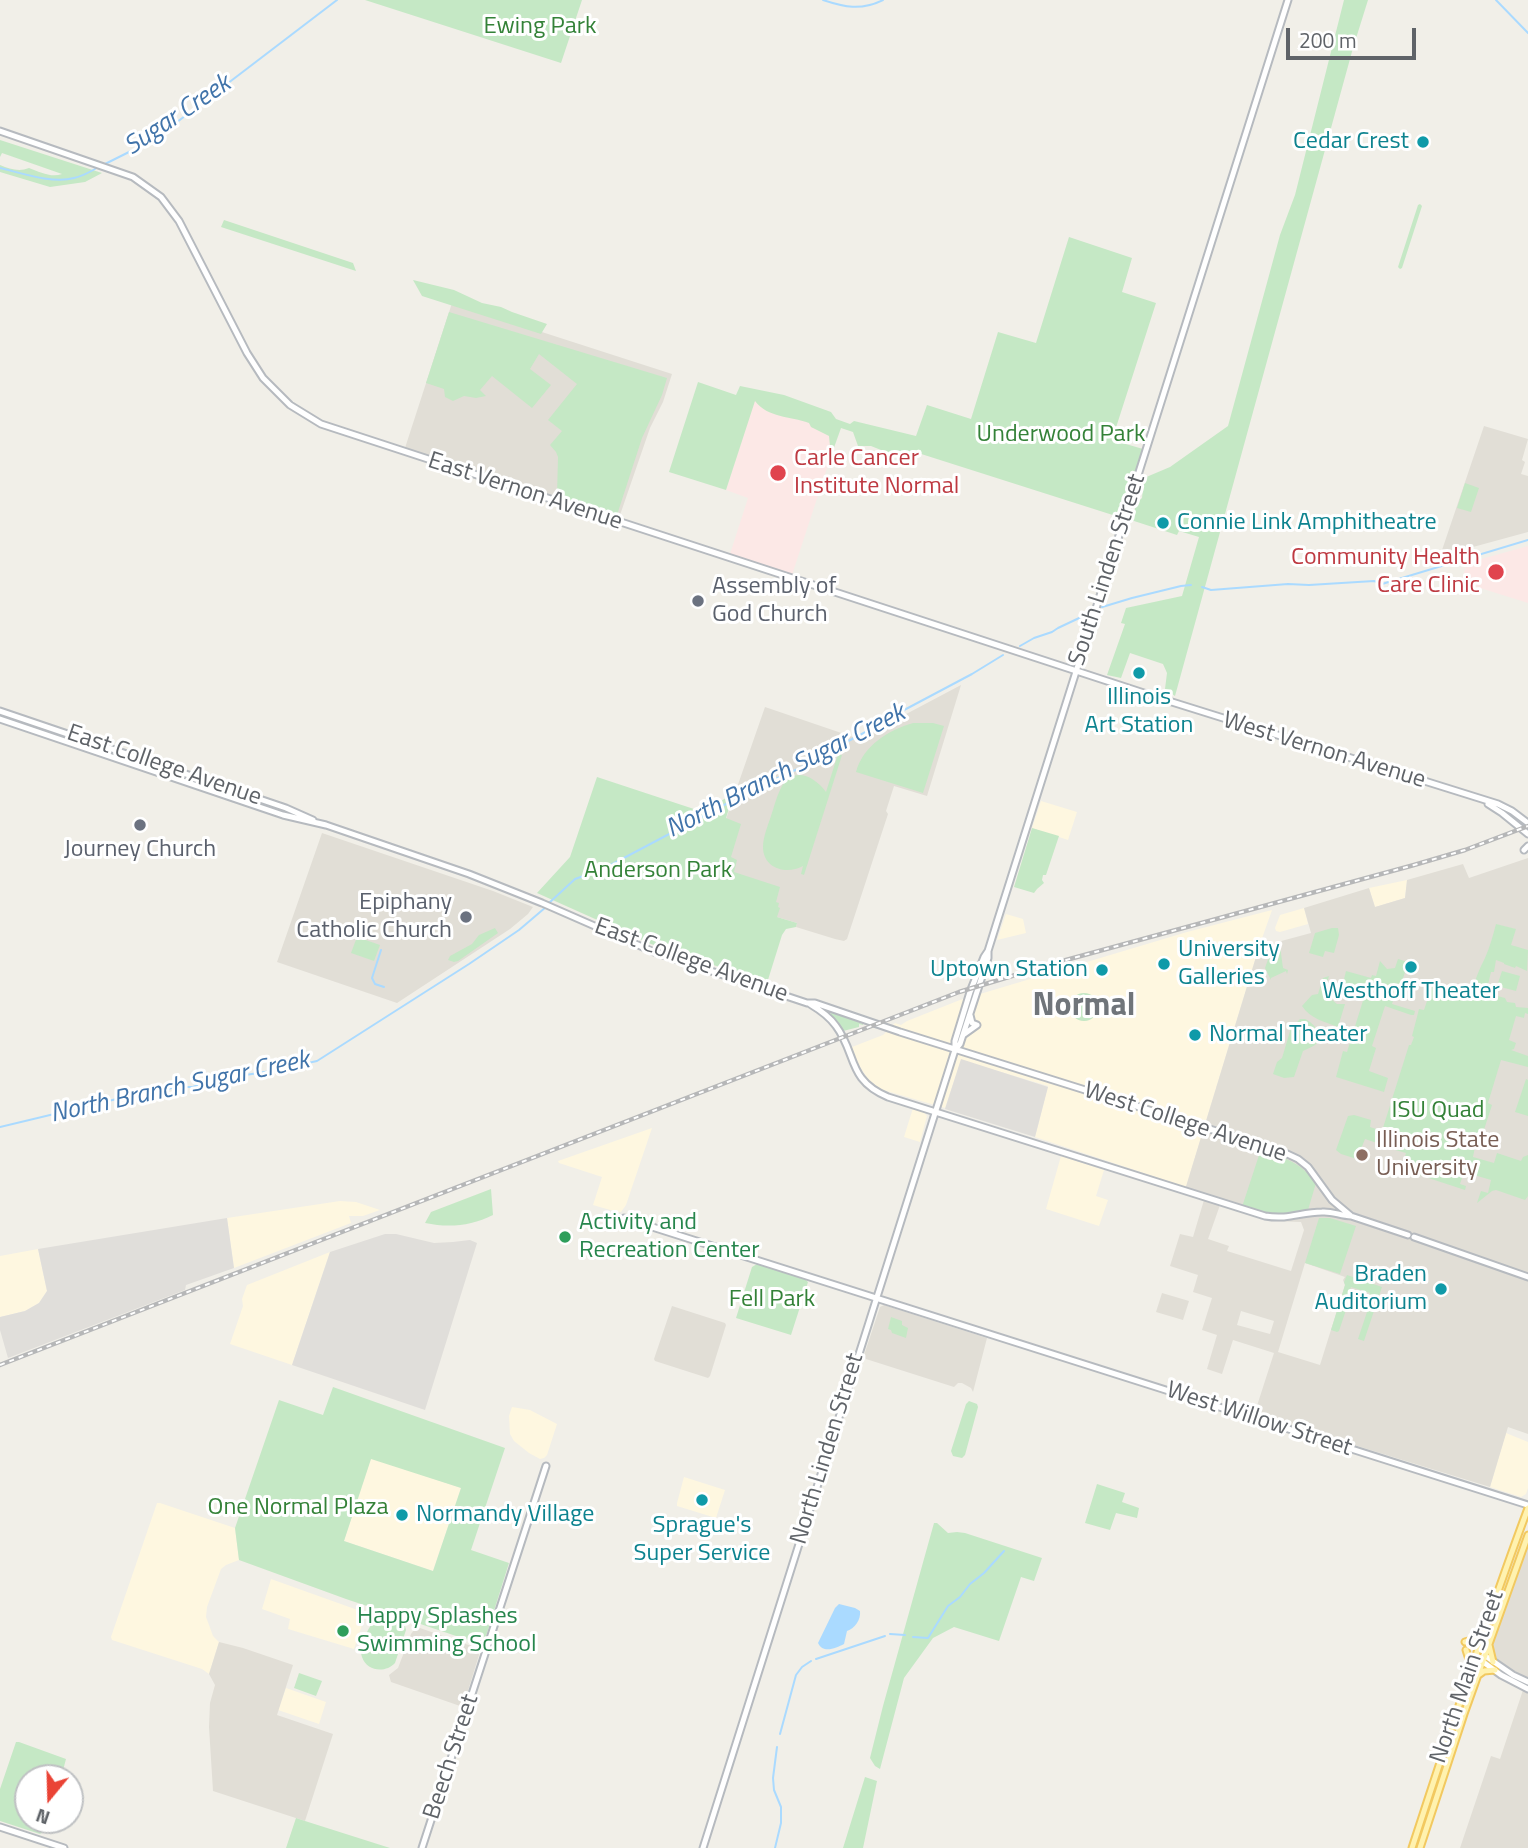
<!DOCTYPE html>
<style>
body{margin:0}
#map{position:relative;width:1528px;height:1848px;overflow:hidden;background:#f1efe8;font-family:"Titillium Web",sans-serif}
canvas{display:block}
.north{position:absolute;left:14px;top:1764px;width:70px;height:70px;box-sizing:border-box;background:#fff;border:2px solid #bfc1c3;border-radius:50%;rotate:199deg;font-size:19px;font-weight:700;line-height:28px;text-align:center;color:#5f6368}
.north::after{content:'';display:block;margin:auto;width:24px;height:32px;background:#ea4335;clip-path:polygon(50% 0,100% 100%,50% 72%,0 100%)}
.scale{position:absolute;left:1286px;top:28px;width:130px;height:32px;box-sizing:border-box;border:4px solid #5f6368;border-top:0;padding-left:9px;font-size:21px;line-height:24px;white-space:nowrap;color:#5f6368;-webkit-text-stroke:5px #fff;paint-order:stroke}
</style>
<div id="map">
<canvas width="1528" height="1848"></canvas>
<div class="north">N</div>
<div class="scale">200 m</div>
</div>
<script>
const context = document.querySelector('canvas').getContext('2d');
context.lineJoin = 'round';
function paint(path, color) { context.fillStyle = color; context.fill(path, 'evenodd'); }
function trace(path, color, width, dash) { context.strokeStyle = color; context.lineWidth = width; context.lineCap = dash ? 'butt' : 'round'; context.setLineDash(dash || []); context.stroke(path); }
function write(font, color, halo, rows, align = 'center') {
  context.font = font + ' "Titillium Web",sans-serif'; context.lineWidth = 6; context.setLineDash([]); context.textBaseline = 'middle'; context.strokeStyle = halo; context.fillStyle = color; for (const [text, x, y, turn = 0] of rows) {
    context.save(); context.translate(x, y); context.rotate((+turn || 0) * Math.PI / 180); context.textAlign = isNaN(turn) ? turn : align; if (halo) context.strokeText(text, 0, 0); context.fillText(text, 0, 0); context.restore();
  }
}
const commercial = new Path2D(`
 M 1041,801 L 1077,812 L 1068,840 L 1032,828 Z
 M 1407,880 L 1405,898 L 1375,907 L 1369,888 Z
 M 1304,908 L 1308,924 L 1280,932 L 1276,931 L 1275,928 L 1280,915 Z
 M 1272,910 L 1259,947 L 1186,1187 L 1035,1137 L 1048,1086 L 961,1060 L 945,1108 L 880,1089 L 868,1079 L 857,1062 L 852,1047 L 883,1035 L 895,1023 L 901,1025 L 907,1021 L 960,1000 L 1187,932 Z
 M 1006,914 L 1023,919 L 1026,933 L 997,940 Z
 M 913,1108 L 923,1111 L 927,1116 L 920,1142 L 904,1137 Z
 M 652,1128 L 626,1205 L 621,1212 L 617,1212 L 593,1205 L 602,1177 L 559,1163 L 558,1161 Z
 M 1061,1156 L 1104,1170 L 1096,1196 L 1108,1200 L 1099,1226 L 1046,1209 Z
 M 340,1201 L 356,1202 L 380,1210 L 363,1216 L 349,1216 L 351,1223 L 234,1268 L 227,1218 Z
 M 38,1249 L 47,1291 L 39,1303 L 25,1311 L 0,1317 L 0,1256 Z
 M 330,1252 L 292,1365 L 230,1344 L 243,1306 L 242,1299 L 247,1285 Z
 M 512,1407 L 530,1410 L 557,1424 L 547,1455 L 544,1458 L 540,1459 L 529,1453 L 514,1441 L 510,1434 L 509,1416 Z
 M 1506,1433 L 1528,1442 L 1528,1488 L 1526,1494 L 1521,1497 L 1490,1487 Z
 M 371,1458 L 461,1488 L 433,1571 L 344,1541 Z
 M 684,1477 L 725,1490 L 716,1518 L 677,1506 L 677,1503 Z
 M 157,1503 L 160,1503 L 235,1528 L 239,1560 L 226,1565 L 221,1569 L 207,1607 L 206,1617 L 209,1625 L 213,1636 L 219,1642 L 209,1674 L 202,1669 L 112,1640 L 111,1637 Z
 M 271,1579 L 366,1613 L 354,1649 L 288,1629 L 290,1619 L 262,1609 Z
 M 286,1688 L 326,1702 L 319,1724 L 278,1710 Z`);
const industrial = new Path2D(`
 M 961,1059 L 1048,1087 L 1035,1137 L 945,1109 Z
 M 227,1218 L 234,1268 L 186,1285 L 185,1290 L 8,1358 L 0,1330 L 0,1317 L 25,1311 L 39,1303 L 47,1291 L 38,1249 Z
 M 385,1234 L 396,1234 L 434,1243 L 453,1242 L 470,1240 L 477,1243 L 425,1410 L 292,1365 L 330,1252 Z`);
const education = new Path2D(`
 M 452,303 L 672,374 L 663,402 L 650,428 L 620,515 L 616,517 L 405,448 Z
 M 1484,426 L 1528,439 L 1522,460 L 1525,462 L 1521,474 L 1528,476 L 1528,532 L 1440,556 Z
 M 961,685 L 927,796 L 894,786 L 886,811 L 888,814 L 847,939 L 844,941 L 835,939 L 796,927 L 797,923 L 777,917 L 777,907 L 776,902 L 733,872 L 726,819 L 765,707 L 859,739 Z
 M 322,833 L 493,891 L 533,907 L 528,914 L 510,929 L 397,1003 L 277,962 Z
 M 1528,858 L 1528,1434 L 1508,1427 L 1490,1487 L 1257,1415 L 1255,1412 L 1274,1353 L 1233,1340 L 1222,1374 L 1207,1369 L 1217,1335 L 1202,1330 L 1212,1298 L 1193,1292 L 1198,1275 L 1170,1266 L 1180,1234 L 1193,1237 L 1204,1200 L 1184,1193 L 1259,947 L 1311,933 L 1304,908 L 1369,888 L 1375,907 L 1405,898 L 1407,880 L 1463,864 L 1469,878 ZM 1220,1205 L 1270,1221 L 1301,1222 L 1304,1230 L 1291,1271 L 1227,1251 L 1229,1246 L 1208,1239 ZM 1305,1263 L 1345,1277 L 1343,1280 L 1345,1285 L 1320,1365 L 1278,1352 ZM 1241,1311 L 1274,1321 L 1270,1334 L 1237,1325 Z
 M 1162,1293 L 1189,1301 L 1183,1320 L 1156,1312 Z
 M 884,1305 L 987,1338 L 973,1392 L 971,1388 L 962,1383 L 958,1383 L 954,1387 L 866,1359 L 864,1355 L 880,1307 Z
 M 672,1306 L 725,1323 L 726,1325 L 710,1376 L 708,1378 L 655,1361 L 654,1359 Z
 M 1528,1536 L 1528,1848 L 1460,1848 L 1491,1756 L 1500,1759 L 1527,1678 L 1503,1665 L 1495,1658 L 1491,1647 Z
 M 420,1628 L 477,1648 L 479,1655 L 463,1707 L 391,1682 L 389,1675 L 398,1668 L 411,1634 L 414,1630 Z
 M 219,1642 L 243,1648 L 293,1665 L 277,1715 L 333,1734 L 305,1821 L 213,1791 L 209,1727 L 210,1703 L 215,1685 L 209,1674 Z`);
const medical = new Path2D(`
 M 754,400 L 840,428 L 792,575 L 730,554 L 748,498 L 726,490 Z
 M 1528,546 L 1528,603 L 1461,582 L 1467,563 Z`);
const green = new Path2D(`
 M 365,0 L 582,0 L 561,63 Z
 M 1344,0 L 1368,0 L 1353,48 L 1175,696 L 1165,689 L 1167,673 L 1163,664 L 1130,653 L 1121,678 L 1107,675 L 1125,624 L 1121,623 L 1126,608 L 1182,596 L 1199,537 L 1179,531 L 1177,535 L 1131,520 L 1137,502 L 1142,498 L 1144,478 L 1170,467 L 1228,426 L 1280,235 L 1295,195 Z
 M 0,140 L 102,173 L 85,182 L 50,187 L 0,172 L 0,165 C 10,169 19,172 29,168 C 40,172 51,178 62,174 L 2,153 L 0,157 Z
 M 1420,204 L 1422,206 L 1402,268 L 1400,269 L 1398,267 L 1418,205 Z
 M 224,220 L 353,263 L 356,271 L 221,227 Z
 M 1069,237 L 1132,258 L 1122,292 L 1156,303 L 1112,440 L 1143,449 L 1119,517 L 915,452 L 911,462 L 871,446 L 858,446 L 853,432 L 841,428 L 831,456 L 829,436 L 811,427 L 809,423 C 790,416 768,418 755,401 L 726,490 L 669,472 L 698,382 L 736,395 L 740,386 L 784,395 L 831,412 L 836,419 L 850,424 L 854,421 L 916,436 L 927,405 L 971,419 L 998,332 L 1036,343 Z
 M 413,280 L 454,290 L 482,303 L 501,307 L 512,312 L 547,324 L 541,334 L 422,296 Z
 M 449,312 L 667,378 L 662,395 L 642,438 L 617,515 L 557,496 L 558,457 L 556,452 L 550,445 L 562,431 L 548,420 L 577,384 L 539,354 L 530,369 L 551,385 L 532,408 L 492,376 L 480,390 L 486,396 L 476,398 L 464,396 L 453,401 L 445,397 L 444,389 L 426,383 Z
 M 1465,483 L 1479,488 L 1471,512 L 1457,508 Z
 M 913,723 L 933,723 L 944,726 L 923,793 L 856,772 C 863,746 888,730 913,723 Z
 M 838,754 L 842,755 L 804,875 L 801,874 L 803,866 C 787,875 763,869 763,847 C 763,837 768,825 771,816 C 774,807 776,798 780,790 C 791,765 814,775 826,792 Z
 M 597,777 L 703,812 L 734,793 L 726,818 L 741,824 L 731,857 L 737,860 L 734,872 L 780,887 L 776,902 L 779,903 L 778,907 L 780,908 L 777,917 L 797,923 L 796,927 L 786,929 L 782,935 L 767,983 L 651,944 L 537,893 L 570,857 Z
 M 1032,828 L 1059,836 L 1046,875 L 1043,875 L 1042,880 L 1044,883 L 1037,889 L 1034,893 L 1014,887 Z
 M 1496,924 L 1516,929 L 1511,945 L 1528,950 L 1527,971 L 1516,966 L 1515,968 L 1504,964 L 1504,963 L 1496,960 L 1494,972 L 1491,972 L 1486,993 L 1505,998 L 1507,1002 L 1515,1003 L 1516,1007 L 1528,1008 L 1528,1014 L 1525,1013 L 1524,1018 L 1516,1016 L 1509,1040 L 1516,1043 L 1514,1049 L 1511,1050 L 1528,1056 L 1528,1067 L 1501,1060 L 1488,1103 L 1492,1105 L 1480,1142 L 1476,1142 L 1473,1157 L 1494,1163 L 1497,1153 L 1521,1161 L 1523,1157 L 1528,1155 L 1528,1196 L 1525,1200 L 1496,1190 L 1492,1191 L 1477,1203 L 1481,1191 L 1488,1193 L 1491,1180 L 1464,1172 L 1460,1184 L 1466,1186 L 1465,1190 L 1401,1169 L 1406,1153 L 1377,1145 L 1377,1143 L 1365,1139 L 1357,1159 L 1341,1154 L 1336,1150 L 1348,1116 L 1354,1115 L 1371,1120 L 1370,1127 L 1382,1131 L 1409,1045 L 1411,1045 L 1414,1037 L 1412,1036 L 1419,1009 L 1424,1010 L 1433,983 L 1472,996 C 1472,985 1480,968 1485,958 C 1490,947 1493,935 1496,924 Z
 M 495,928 L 498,933 L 458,961 L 454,962 L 448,960 L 450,956 L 472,944 L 479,935 Z
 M 1332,928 L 1338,928 L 1339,935 L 1334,953 L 1325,951 L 1323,957 L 1309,953 L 1315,933 Z
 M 357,937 L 380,945 L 374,961 L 351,953 Z
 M 1278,945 L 1280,946 L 1283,968 L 1288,970 L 1287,974 L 1286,971 L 1271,978 L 1271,980 L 1265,968 L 1271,951 Z
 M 1398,959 L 1408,962 L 1401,985 L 1398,985 L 1392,1004 L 1415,1011 L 1414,1015 L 1411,1015 L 1385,1006 L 1372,1046 L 1376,1048 L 1369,1071 L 1388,1078 L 1384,1092 L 1336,1077 L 1343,1051 L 1347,1052 L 1366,991 L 1365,987 L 1358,985 L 1357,988 L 1343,983 L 1346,971 L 1371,978 L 1372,975 L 1376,976 L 1380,961 L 1387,969 L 1395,968 Z
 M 1502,971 L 1520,976 L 1516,991 L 1497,986 Z
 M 1329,976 L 1326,986 L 1328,987 L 1326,995 L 1337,1004 L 1345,1004 L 1338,1027 C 1323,1021 1311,1019 1302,1006 L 1312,995 L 1318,994 L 1323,978 Z
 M1070 1007a14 14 0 1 1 28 0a14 14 0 1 1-28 0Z
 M 830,1011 L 833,1012 L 863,1024 L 863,1025 L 859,1024 L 859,1027 L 843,1031 L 831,1015 Z
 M 1300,1019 L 1305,1019 C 1314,1023 1325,1036 1315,1045 C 1312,1047 1307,1049 1303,1051 L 1294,1077 L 1284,1078 L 1273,1074 L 1277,1062 L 1282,1058 L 1291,1028 Z
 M 1526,1079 L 1528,1080 L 1528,1116 L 1515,1112 Z
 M 1261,1149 C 1283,1157 1302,1163 1316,1183 L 1308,1210 C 1279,1217 1270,1215 1242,1207 Z
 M 491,1189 L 493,1215 C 471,1226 449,1228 425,1223 L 431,1212 Z
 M 1319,1218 L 1330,1218 L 1356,1226 L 1340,1274 L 1305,1263 Z
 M 757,1264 L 805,1279 L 808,1282 L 791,1335 L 736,1318 L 752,1267 Z
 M 1347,1275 L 1382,1287 L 1364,1341 L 1358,1339 L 1368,1309 L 1365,1308 L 1370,1293 L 1351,1287 L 1344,1306 L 1347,1307 L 1339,1331 L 1337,1332 L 1331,1330 L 1345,1285 L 1344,1282 Z
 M 891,1317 L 902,1321 L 902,1325 L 908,1328 L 906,1338 L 892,1333 L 891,1330 L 888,1329 Z
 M 333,1387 L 505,1448 L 471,1550 L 509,1563 L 487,1633 L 485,1638 L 480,1642 L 474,1642 L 346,1599 L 239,1560 L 235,1528 L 279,1400 L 323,1415 ZM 371,1459 L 461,1488 L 433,1571 L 344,1541 Z
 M 969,1401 L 977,1404 L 978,1407 L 965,1455 L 962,1458 L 953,1456 L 951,1451 L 966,1404 Z
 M 1097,1484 L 1125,1493 L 1122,1502 L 1139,1508 L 1137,1518 L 1116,1513 L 1110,1530 L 1085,1523 Z
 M 934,1523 L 937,1523 L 948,1533 L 957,1532 L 965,1533 L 1042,1558 L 1034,1581 L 1021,1577 L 999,1641 L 954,1627 L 933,1638 L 904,1678 L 880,1769 L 875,1766 L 870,1758 L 883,1706 Z
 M 379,1615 C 389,1617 405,1619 406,1630 L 395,1663 C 386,1673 367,1672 362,1657 C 358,1645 370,1624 379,1615 Z
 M 299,1673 L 322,1681 L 316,1696 L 294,1688 Z
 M 16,1742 L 19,1742 L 66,1759 L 61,1778 L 28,1778 L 28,1820 L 47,1820 L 43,1832 L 40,1834 L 0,1821 L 0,1789 Z
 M 865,1777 L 877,1781 L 863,1848 L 843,1848 Z
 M 296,1818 L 305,1821 L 390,1848 L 286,1848 Z`);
const water = new Path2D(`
 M 839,1604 L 855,1608 L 860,1611 C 861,1620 855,1628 847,1631 L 844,1644 C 836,1648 823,1654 818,1643 L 835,1608 Z`);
const stream = new Path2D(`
 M 823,0 C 844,7 861,11 883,0
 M 1496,0 L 1528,33
 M 105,164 L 133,150 L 164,132 L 337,0
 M 0,168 C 21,173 53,184 74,178 C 83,176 92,171 100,166
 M 1202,587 L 1211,590 L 1288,584 L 1309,585 L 1374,581 L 1382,584 L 1528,540
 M 1099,608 L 1132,598 L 1181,586 L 1191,585
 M 1020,646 L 1034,638 L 1052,632 L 1058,628 L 1094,611
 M 549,903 L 575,879 L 603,869 L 760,786 L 800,768 L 817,757 L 828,746 L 837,747 L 894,717 L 906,709 L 972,674 L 1003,655
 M 381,950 L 372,978 L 375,984 L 384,987
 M 0,1127 L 125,1097 L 157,1093 L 174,1087 L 193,1087 L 207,1081 L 271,1071 L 317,1061 L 469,964 L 519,930 L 546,907
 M 890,1634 L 905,1635
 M 913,1637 L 928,1638 L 948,1606 L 960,1597 L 970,1584 L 984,1573 L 1004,1551
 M 816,1659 L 885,1636
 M 780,1734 L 796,1675 L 802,1667 L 811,1661
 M 775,1848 L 781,1823 L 781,1807 L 774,1790 L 773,1778 L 777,1747`);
const secondary = new Path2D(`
 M 0,131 L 133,177 L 161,197 L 179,221 L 247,353 L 263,378 L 290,405 L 321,424 L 1156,697 L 1498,804 L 1512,811 L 1528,823
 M 0,711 L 286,808 L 313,820
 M 0,719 L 283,815 L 326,825 L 469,874 L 542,903 L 654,952 L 807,1003 L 815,1003 L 900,1032 L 1283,1152 L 1298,1159 L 1308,1167 L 1332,1200 L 1351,1216 L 1408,1235
 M 1488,804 L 1502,813 L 1528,834
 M 1524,850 L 1528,846
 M 810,1004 C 820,1010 829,1016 836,1026 C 857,1054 847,1080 888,1097 L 1265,1216 C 1290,1220 1300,1212 1322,1212 C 1332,1211 1341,1216 1351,1216
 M 963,1035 L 977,1025 L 972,1023 L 970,1015
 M 955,1050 L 960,1044 L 988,958 L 988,951 L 997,922 L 1288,0
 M 624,1218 L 1528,1505
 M 1414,1237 L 1528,1277
 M 1484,1655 L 1513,1675 L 1528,1682
 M 1475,1656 L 1501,1675 L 1528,1689
 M 0,1827 L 64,1848
 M 422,1848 L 546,1466
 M 703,1848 L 955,1050 L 955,1041 L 970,992 L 984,957 L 988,951`);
const primary = new Path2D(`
 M 1465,1642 L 1481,1637
 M 1489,1645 L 1493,1662
 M 1466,1650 L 1471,1666
 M 1477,1676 L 1484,1671 L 1495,1670
 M 1412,1848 C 1449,1734 1486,1621 1528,1508
 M 1420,1848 L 1464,1714 L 1528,1535`);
const rail = new Path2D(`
 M 0,1365 L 959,992 L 1055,963 L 1414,865 L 1465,850 L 1528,826`);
const markers = [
 [1423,142,7,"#0f9aa8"],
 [778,473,9,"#e0444e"],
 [1163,523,7,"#0f9aa8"],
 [1496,572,9,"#e0444e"],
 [698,601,7,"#6b7280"],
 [1139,673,7,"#0f9aa8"],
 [140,825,7,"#6b7280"],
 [466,917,7,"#6b7280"],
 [1164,964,7,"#0f9aa8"],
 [1411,967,7,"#0f9aa8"],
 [1102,970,7,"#0f9aa8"],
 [1195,1035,7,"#0f9aa8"],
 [1362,1155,7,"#8d6e63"],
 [565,1237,7,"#2e9e5b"],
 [1441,1289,7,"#0f9aa8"],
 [702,1500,7,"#0f9aa8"],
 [402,1515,7,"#0f9aa8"],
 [343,1631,7,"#2e9e5b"]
];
const parkNames = [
 ["Ewing Park",540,27],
 ["Underwood Park",1061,435],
 ["Anderson Park",658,871],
 ["ISU Quad",1438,1111],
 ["Fell Park",772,1300],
 ["One Normal Plaza",298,1508]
];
const cultureNames = [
 ["Cedar Crest",1409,142,"right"],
 ["Connie Link Amphitheatre",1177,523],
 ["Illinois",1139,698,"center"],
 ["Art Station",1139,726,"center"],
 ["University",1178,950],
 ["Galleries",1178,978],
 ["Uptown Station",1088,970,"right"],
 ["Westhoff Theater",1411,992,"center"],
 ["Normal Theater",1209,1035],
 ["Braden",1427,1275,"right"],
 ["Auditorium",1427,1303,"right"],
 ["Normandy Village",416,1515],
 ["Sprague's",702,1526,"center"],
 ["Super Service",702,1554,"center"]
];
const healthNames = [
 ["Carle Cancer",794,459],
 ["Institute Normal",794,487],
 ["Community Health",1480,558,"right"],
 ["Care Clinic",1480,586,"right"]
];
const streetNames = [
 ["East Vernon Avenue",525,492,18],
 ["South Linden Street",1108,570,-72],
 ["West Vernon Avenue",1324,751,17],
 ["East College Avenue",164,766,19],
 ["East College Avenue",691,961,20],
 ["West College Avenue",1185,1123,18],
 ["West Willow Street",1259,1420,18],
 ["North Linden Street",828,1449,-73],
 ["North Main Street",1468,1677,-71],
 ["Beech Street",452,1757,-72]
];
const worshipNames = [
 ["Assembly of",712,587],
 ["God Church",712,615],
 ["Journey Church",140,850,"center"],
 ["Epiphany",452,903,"right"],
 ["Catholic Church",452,931,"right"]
];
const educationNames = [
 ["Illinois State",1376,1141],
 ["University",1376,1169]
];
const leisureNames = [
 ["Activity and",579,1223],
 ["Recreation Center",579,1251],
 ["Happy Splashes",357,1617],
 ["Swimming School",357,1645]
];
const waterNames = [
 ["Sugar Creek",178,116,-34],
 ["North Branch Sugar Creek",786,772,-27],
 ["North Branch Sugar Creek",180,1088,-12]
];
const districtNames = [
 ["Normal",1084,1007]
];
paint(commercial, '#fef7e0');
paint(industrial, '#e0deda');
paint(education, '#e1ded6');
paint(medical, '#fce8e6');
paint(green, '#c5e8c5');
paint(water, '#aadaff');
trace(stream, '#aadaff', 2);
trace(secondary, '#b6babf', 9);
trace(primary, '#f2c960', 9);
trace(secondary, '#fff', 5);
trace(primary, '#fff2af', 5);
trace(rail, '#b6b7b8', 4.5);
trace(rail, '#fff', 2, [5]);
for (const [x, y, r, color] of markers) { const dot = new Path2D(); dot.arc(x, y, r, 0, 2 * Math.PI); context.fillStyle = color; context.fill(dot); trace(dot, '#fff', 2.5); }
write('24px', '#348238', '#fff', parkNames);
write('24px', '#0d838f', '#fff', cultureNames, 'left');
write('24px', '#be3a42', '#fff', healthNames, 'left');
write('24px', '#5f6368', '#fff', streetNames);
write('24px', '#5b616d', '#fff', worshipNames, 'left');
write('24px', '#785e54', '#fff', educationNames, 'left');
write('24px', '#27864d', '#fff', leisureNames, 'left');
write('italic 26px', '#4174aa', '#fff', waterNames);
write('bold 32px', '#70757a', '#fff', districtNames);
</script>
